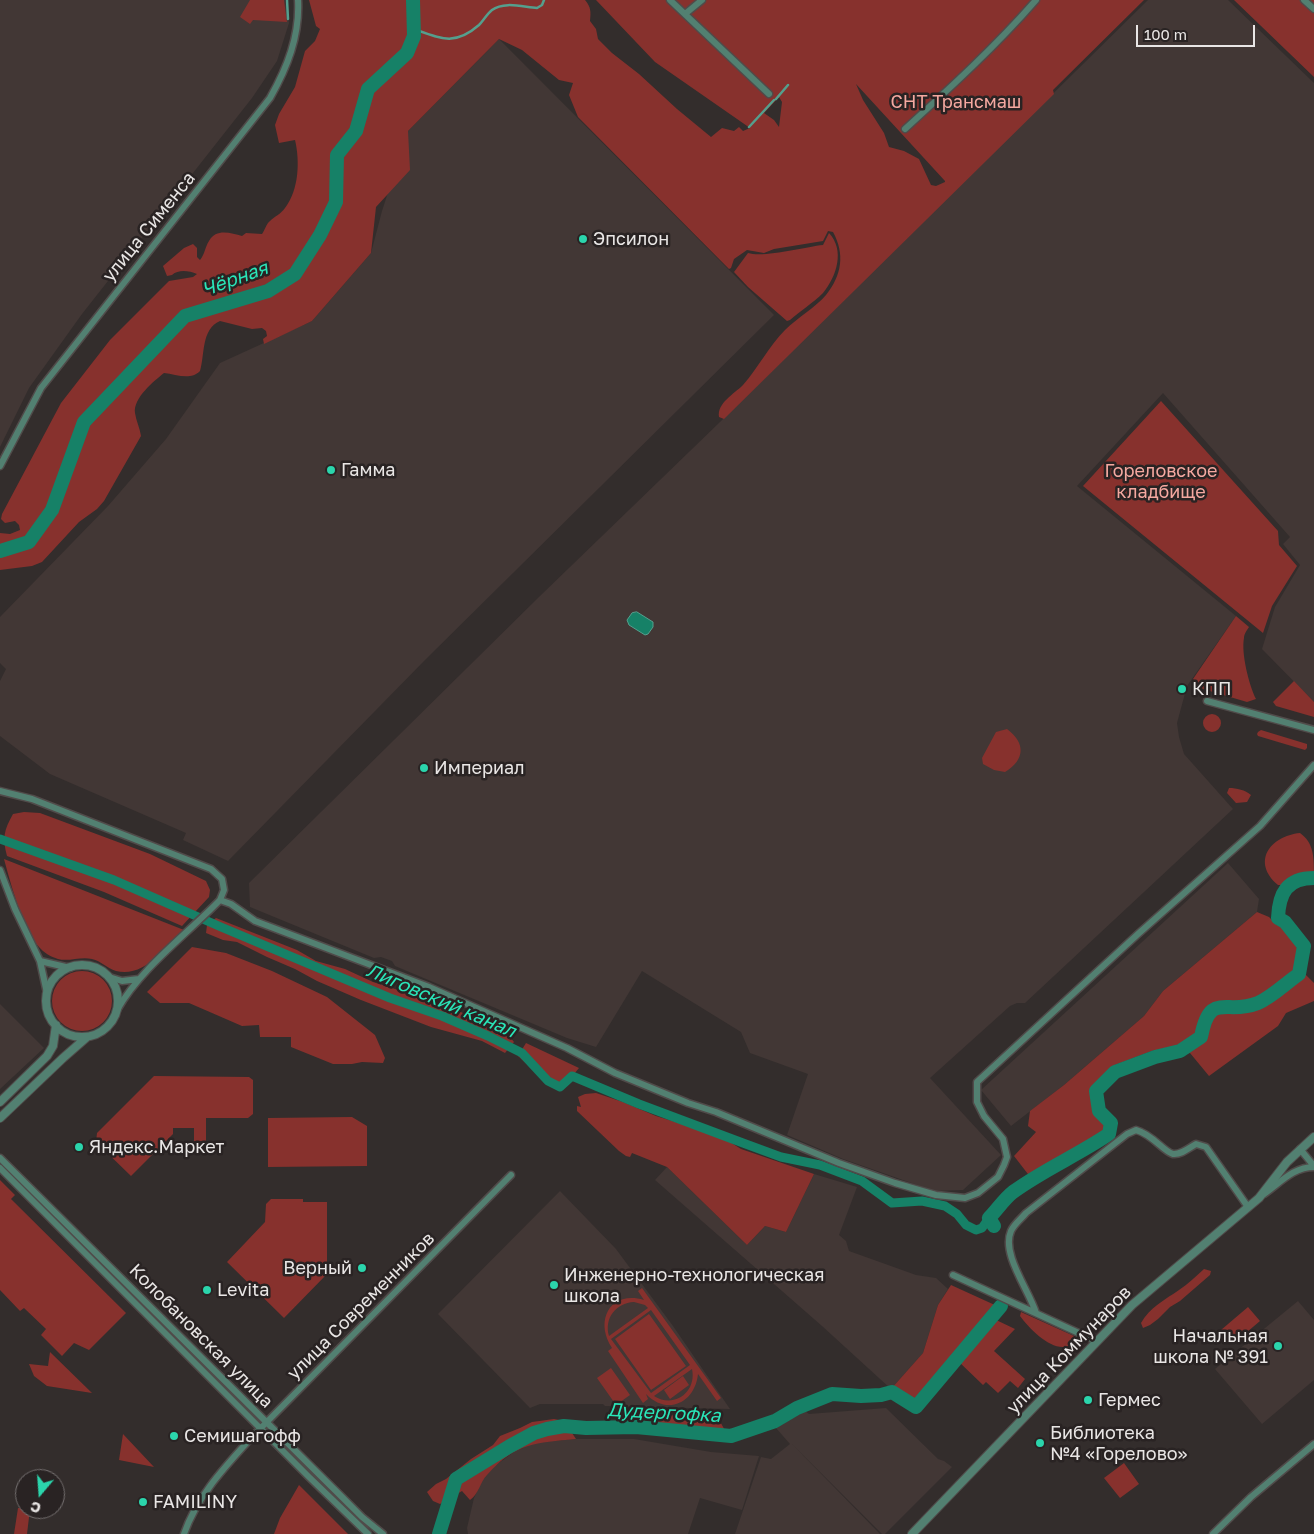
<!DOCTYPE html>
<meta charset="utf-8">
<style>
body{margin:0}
#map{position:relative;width:1314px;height:1534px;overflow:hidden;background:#332d2c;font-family:"Golos Text",sans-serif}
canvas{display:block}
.north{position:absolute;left:15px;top:1469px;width:50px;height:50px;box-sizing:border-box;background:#292323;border:1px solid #767171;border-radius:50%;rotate:198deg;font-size:14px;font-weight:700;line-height:20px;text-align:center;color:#e9e6e5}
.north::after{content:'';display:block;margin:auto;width:18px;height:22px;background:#2bd5ac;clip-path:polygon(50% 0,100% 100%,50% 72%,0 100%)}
.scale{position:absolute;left:1136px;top:25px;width:119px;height:22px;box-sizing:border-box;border:2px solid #e9e6e5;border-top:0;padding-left:6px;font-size:15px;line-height:18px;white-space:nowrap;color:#e9e6e5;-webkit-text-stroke:4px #292323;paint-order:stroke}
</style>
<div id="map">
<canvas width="1314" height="1534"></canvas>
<div class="north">С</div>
<div class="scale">100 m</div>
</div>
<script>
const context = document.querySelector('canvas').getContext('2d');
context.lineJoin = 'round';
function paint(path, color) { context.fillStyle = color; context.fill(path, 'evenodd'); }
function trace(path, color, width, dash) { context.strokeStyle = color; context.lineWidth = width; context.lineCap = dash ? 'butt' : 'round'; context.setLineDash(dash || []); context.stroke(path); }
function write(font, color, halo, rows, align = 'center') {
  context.font = font + ' "Golos Text",sans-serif'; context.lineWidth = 5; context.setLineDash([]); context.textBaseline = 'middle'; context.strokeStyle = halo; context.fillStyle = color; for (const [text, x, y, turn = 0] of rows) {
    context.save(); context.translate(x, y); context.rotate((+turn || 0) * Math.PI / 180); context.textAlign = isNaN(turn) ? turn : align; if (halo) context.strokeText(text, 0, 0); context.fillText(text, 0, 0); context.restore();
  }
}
const built = new Path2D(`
 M 0,0 L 285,0 L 289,23 L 277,61 L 252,98 L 82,314 L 29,388 L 0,447 Z
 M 1148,0 L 1228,0 L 1314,83 L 1314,702 L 1262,649 L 1275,607 L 1300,565 L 1283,544 L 1290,537 L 1163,393 L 1077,486 L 1236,616 L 1187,686 L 1177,723 L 1179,737 L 1184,754 L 1233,809 L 1025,1003 L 1017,1003 L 1010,1006 L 930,1078 L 1001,1155 L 963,1190 L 934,1191 L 843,1159 L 787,1135 L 808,1074 L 750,1053 L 741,1032 L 642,971 L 596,1047 L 567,1038 L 395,966 L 392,961 L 381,957 L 374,958 L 250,907 L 249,883 L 540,596 L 720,422 Z
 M 499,39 L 774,315 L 426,659 L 228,861 L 183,840 L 186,833 L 50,774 L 0,736 L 0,681 L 6,669 L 0,663 L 0,617 L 108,506 L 166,439 L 220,363 L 312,321 L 371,253 L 382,211 L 408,131 Z
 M 1228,863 L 1259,899 L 1257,912 L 1163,991 L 1144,1016 L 1064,1085 L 1011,1126 L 981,1090 Z
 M 0,1004 L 44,1048 L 0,1089 Z
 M 667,1167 L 747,1245 L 765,1226 L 786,1232 L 814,1174 L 857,1187 L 839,1235 L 846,1241 L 849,1251 L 916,1275 L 936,1278 L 948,1289 L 938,1305 L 923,1353 L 891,1389 L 822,1326 L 655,1180 Z
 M 560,1191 L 616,1249 L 673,1326 L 730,1409 L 605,1406 L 603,1404 L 540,1404 L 530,1408 L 438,1314 Z
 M 1298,1301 L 1314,1320 L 1314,1380 L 1262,1424 L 1215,1369 Z
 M 886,1408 L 938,1459 L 944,1461 L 952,1467 L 885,1534 L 882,1534 L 791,1443 L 880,1534 L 735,1534 L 761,1457 L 771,1459 L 790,1444 L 776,1428 L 805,1411 L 809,1414 Z
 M 576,1439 L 634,1439 L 711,1452 L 759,1456 L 742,1510 L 700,1498 L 688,1534 L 468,1534 L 467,1528 L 474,1498 L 484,1477 L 495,1466 L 519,1448 L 538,1442 Z`);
const green = new Path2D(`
 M 250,0 L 284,0 L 287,22 L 253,20 L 250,24 L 240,17 Z
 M 309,0 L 585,0 C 591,7 591,12 590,21 L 596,29 L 598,39 L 612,53 L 639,74 L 677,109 L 711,137 L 722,128 L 734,131 L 739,127 L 743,131 L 750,128 L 655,62 L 596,0 L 1144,0 L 1053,90 L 1054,94 L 724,419 L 719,417 C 717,403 734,394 743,385 C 758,368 769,346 785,330 C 797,318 816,307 826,295 C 842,275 845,254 833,232 L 828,231 L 823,241 L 774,249 L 764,253 L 747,250 L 734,259 L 731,268 L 729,269 L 578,117 L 569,95 L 573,83 L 559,80 L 522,50 L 499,39 L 408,131 L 410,170 L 376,207 L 371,253 L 312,321 L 264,344 L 263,339 L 267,336 L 266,331 L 262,328 L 252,329 L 220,321 C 201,329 205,355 200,371 C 190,381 176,374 164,373 C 154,381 133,398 135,413 C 136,421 140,428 141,436 L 104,501 L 97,509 L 79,522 L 42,562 L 32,566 L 0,570 L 0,533 L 10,534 L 20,530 L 19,525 L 15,521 L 5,523 L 1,519 L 2,514 L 61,403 L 110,340 L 169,281 L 193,277 L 197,274 C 189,271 179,269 172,275 L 167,276 L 163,266 L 184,248 L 193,244 L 197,248 L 197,257 L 200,260 C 205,254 205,247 209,241 C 216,228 231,233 242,236 L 246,233 L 262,234 C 265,230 266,224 270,221 C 275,216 281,214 285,208 C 299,190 300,161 295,140 L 279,143 L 275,125 L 279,114 L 295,87 L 305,51 L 315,41 L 320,29 L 316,26 ZM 856,84 L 945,181 L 945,182 L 936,186 L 931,185 L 919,159 L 904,151 L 889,147 L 884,133 L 863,100 ZM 779,97 L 782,102 L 779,127 L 774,120 L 764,113 Z
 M 1234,0 L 1314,0 L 1314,77 Z
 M 829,233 C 845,250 837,276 823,293 C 813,303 800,311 790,320 L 787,321 L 748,287 L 734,272 L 748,253 C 764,258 804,247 823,245 Z
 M 1161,401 L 1278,531 L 1279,545 L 1297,566 L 1272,606 L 1263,633 L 1083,486 Z
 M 1236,616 L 1249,627 C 1247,630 1244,634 1244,638 C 1241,653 1249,685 1256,699 L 1247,702 L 1203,689 L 1193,679 Z
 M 1294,681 L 1314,702 L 1314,717 L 1276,706 L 1273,702 Z
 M1203 723a9 9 0 1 1 18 0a9 9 0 1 1-18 0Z
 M 1007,729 C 1026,743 1025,760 1005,772 L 994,770 L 983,764 L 982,758 L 996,732 Z
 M 1261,730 L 1307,744 L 1307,748 L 1305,750 L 1258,736 L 1257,734 L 1258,732 Z
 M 1229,788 C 1237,788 1245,790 1251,795 L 1247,802 L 1236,803 L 1227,793 Z
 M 24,812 L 40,813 L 150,854 L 206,881 L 210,890 L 209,897 L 182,926 L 104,892 L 7,856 C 2,838 4,830 13,814 Z
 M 1300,833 C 1314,843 1314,857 1314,876 L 1302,876 L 1284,885 L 1278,885 C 1251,862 1270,836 1300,833 Z
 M 4,859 L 184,930 C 166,947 145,978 116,971 C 107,968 101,961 92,959 C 81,956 69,962 58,959 C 51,957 43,952 39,947 C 23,931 10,881 4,859 Z
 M 1257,912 L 1269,917 L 1277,925 L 1282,924 C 1297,939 1299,948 1298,969 C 1288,977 1261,1000 1249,1003 C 1237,1006 1222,999 1210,1006 C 1200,1011 1200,1028 1195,1037 L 1175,1046 L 1152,1051 L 1115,1065 L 1094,1087 L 1092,1100 L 1105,1127 C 1102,1144 1078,1149 1065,1156 C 1053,1163 1042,1171 1031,1178 L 1014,1156 L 1036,1132 L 1028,1126 L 1030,1111 L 1064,1085 L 1144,1016 L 1163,991 Z
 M 216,918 L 297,950 L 316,961 L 345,969 L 373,982 L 414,995 L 441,1007 L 455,1009 L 510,1037 L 514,1042 L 505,1053 L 482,1041 L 431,1027 L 361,1000 L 317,981 L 295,969 L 267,957 L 237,942 L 223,940 L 206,933 L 207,925 Z
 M 192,947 L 226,953 L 272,971 L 327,997 L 375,1035 L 385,1058 L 383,1063 L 362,1062 L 352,1064 L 333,1064 L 291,1047 L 291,1037 L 260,1037 L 259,1025 L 242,1026 L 189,1003 L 160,1003 L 147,992 Z
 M52 1001a30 30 0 1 1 60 0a30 30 0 1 1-60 0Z
 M 1303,972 L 1314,983 L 1314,1001 L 1286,1013 L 1278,1026 L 1209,1076 L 1190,1053 L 1184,1054 L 1184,1051 C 1188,1048 1191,1048 1196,1046 C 1207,1041 1205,1030 1207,1020 L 1217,1011 L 1243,1011 L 1258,1005 Z
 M 526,1043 L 579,1068 L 565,1085 L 553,1088 L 518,1056 Z
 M 154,1076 L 249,1077 L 253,1080 L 253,1114 L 248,1118 L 206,1118 L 206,1141 L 194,1141 L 194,1128 L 173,1128 L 173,1134 L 131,1176 L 96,1142 L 97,1133 Z
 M 596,1093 L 623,1102 L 656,1116 L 695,1128 L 730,1142 L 741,1149 L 814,1174 L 786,1232 L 765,1226 L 747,1245 L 667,1167 L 632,1153 L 630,1157 L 626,1156 L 619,1151 L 577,1111 L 577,1106 L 581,1107 L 578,1097 L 585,1094 Z
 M 352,1117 L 367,1126 L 367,1166 L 268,1167 L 268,1118 Z
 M 0,1180 L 15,1195 L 11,1199 L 126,1313 L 89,1350 L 74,1343 L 62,1356 L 41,1335 L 46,1329 L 24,1308 L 20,1311 L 0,1290 Z
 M 271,1199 L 303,1199 L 303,1202 L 327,1202 L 327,1274 L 284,1318 L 227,1262 L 265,1222 L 266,1204 Z
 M 1204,1269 L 1211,1271 L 1210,1275 L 1180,1301 L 1170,1307 L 1158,1319 L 1150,1325 L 1143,1328 L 1141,1323 C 1149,1308 1166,1299 1179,1290 C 1188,1284 1196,1276 1204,1269 Z
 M 951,1285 L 997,1306 L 914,1404 L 891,1389 L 923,1353 L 938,1305 Z
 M 642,1288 L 721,1398 L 717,1401 L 698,1374 C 695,1403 667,1416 646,1394 L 648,1399 L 643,1403 L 608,1351 L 612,1348 C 594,1321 610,1290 644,1300 L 638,1291 ZM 634,1302 L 645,1305 L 648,1308 L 609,1336 C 604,1318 616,1303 634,1302 ZM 651,1310 L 690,1365 L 651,1393 L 611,1339 ZM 692,1369 C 697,1392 674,1409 654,1396 Z
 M 1248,1307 L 1260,1321 L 1233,1344 L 1221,1330 Z
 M 1021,1312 L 1074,1336 L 1075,1342 C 1073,1344 1068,1347 1064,1347 C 1048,1348 1029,1328 1020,1316 Z
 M 649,1314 L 686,1366 L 651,1390 L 615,1339 Z
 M 992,1318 L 1015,1329 L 994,1351 L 1025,1379 L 1018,1388 L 1010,1381 L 998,1393 L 986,1382 L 983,1385 L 957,1360 Z
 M 50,1352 L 92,1393 L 47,1386 L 34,1376 L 29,1364 L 48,1366 Z
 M 611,1368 L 630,1395 L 616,1405 L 597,1378 Z
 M 683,1376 L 689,1385 L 670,1399 L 664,1390 Z
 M 666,1415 L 718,1418 L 727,1434 L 654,1427 L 652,1416 Z
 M 554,1419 L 564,1421 L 576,1439 C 536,1443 516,1442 487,1475 C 480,1482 479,1494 470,1500 L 462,1491 L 440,1504 L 433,1501 L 427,1492 L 436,1484 L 446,1479 L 471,1459 L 493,1445 L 500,1436 L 520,1428 L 532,1422 Z
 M 123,1434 L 154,1467 L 119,1460 Z
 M 1124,1463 L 1139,1484 L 1120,1498 L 1104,1478 Z
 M 299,1485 L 348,1534 L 274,1534 L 280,1518 Z
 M 18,1508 L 30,1509 L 27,1534 L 14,1534 Z`);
const water = new Path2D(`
 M 637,612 L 653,622 L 653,627 L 648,634 L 645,635 L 629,625 L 627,620 L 632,613 Z`);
const stream = new Path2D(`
 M 287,0 L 288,19
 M 414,29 C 441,39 455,46 479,25 C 483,21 487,14 492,10 C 504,1 523,7 537,8 L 542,5 L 544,0
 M 776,99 L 788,85
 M 749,127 L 774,100`);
const canal = new Path2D(`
 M 0,839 L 114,880 L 221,927 L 390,998 L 442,1016 L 488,1036 L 522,1053 L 548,1081 L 560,1087 L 572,1076 L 639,1104 L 743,1143 L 781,1157 L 820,1165 L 862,1181 L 892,1203 L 922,1201 L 945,1206 L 957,1214 L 966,1225 L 976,1230 L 982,1228 L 989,1218`);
const river = new Path2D(`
 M 0,551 L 29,542 L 52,510 L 84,422 L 185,316 L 268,291 L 295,274 L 320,235 L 336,202 L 337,155 L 356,131 L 368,89 L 407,53 L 414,36 L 413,0
 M 994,1226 L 989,1218 C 997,1210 1004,1199 1013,1192 C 1043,1170 1078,1155 1109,1134 L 1111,1123 L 1099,1111 L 1096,1091 L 1115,1072 L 1155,1057 L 1180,1051 L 1201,1037 C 1210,990 1226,1016 1258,1003 C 1272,997 1286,983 1299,974 L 1304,946 L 1285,922 L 1278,918 C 1279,893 1287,878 1314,878
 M 439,1534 L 456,1479 L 510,1446 L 534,1433 L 547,1429 L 564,1426 L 586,1428 L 636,1427 L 731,1436 L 775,1421 L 797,1408 L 832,1394 L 861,1396 L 881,1395 L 892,1392 L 916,1407 L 1001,1306`);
const minor = new Path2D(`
 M 670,0 L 769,94
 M 1304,0 L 1314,9
 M 685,14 L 702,0
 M 905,129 C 950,88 996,46 1036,0
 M 0,466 L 41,388 L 270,98 C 287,68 300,36 298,0
 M 1207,701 L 1314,730
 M 0,791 L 32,799 L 211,869 L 222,879 L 224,890 L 220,900 C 186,935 141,968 117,1010
 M 0,870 L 15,909 L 40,961 L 47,993
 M 220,900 L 231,904 L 255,921 L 429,987 L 567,1048 L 615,1073 L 688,1103 L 716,1112 L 839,1163 L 895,1183 L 936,1195 L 965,1198 L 978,1193 L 998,1177 L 1004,1165 L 1007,1157 L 1003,1139 L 984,1116 L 977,1102 L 977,1082 L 1138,934 L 1260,826 L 1314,765
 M 40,961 L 70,968
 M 109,977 L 122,981 L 139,979
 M 1300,1149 L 1314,1166
 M 0,1158 L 342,1497 L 362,1517 L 383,1534
 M 0,1168 L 309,1477 L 368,1534
 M 1264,1194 C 1280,1183 1293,1167 1314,1167
 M 953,1275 L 1096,1341
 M 1036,1313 C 1029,1290 1001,1254 1011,1231 C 1014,1224 1021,1219 1026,1213 L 1127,1134 L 1136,1130 C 1152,1134 1164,1152 1173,1154 C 1181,1155 1189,1148 1196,1144 L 1206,1147 L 1248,1207
 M 184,1534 C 197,1496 225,1467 252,1437 L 511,1175
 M 1213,1534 L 1251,1497 L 1314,1444`);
const tertiary = new Path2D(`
 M46 1001a36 36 0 1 1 72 0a36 36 0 1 1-72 0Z
 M 0,1102 L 47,1056 L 53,1046 L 56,1025
 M 0,1118 L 63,1058 L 87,1037
 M 912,1534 L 1132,1305 L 1259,1198 L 1287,1162 L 1314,1137`);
const markers = [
 [583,239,5,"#2bd5ac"],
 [331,470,5,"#2bd5ac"],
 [1182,689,5,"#2bd5ac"],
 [424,768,5,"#2bd5ac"],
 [79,1147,5,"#2bd5ac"],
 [362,1268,5,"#2bd5ac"],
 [554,1285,5,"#2bd5ac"],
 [207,1290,5,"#2bd5ac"],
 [1278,1346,5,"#2bd5ac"],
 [1088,1400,5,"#2bd5ac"],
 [174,1436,5,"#2bd5ac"],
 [1040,1443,5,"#2bd5ac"],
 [143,1502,5,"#2bd5ac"]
];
const parkNames = [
 ["СНТ Трансмаш",956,102],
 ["Гореловское",1161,471],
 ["кладбище",1161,492]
];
const streetNames = [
 ["улица Сименса",149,227,-51],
 ["улица Современников",361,1306,-45],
 ["Колобановская улица",201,1336,45],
 ["улица Коммунаров",1069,1350,-46]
];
const poiNames = [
 ["Эпсилон",593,239],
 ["Гамма",341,470],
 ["КПП",1192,689],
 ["Империал",434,768],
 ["Яндекс.Маркет",89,1147],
 ["Верный",352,1268,"right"],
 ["Инженерно-технологическая",564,1275],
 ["школа",564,1296],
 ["Levita",217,1290],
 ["Начальная",1268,1336,"right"],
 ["школа № 391",1268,1357,"right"],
 ["Гермес",1098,1400],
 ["Библиотека",1050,1433],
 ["№4 «Горелово»",1050,1454],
 ["Семишагофф",184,1436],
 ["FAMILINY",153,1502]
];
const waterNames = [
 ["Чёрная",235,279,-20],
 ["Лиговский канал",441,1001,23],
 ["Дудергофка",664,1413,3]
];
paint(built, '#423735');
paint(green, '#87312d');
paint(water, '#168167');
trace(water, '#559f8d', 1);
trace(stream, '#559f8d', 2.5);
trace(canal, '#168167', 9);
trace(river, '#168167', 14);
trace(minor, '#504b4a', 9);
trace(tertiary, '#504b4a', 10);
trace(minor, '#528071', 6);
trace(tertiary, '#528071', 8);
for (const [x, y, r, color] of markers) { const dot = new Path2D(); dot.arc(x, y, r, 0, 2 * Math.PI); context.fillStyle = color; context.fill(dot); trace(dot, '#292323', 2); }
write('18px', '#f5a8a0', '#292323', parkNames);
write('18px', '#e9e6e5', '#292323', streetNames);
write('18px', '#e9e6e5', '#292323', poiNames, 'left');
write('italic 19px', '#2ae6b9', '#292323', waterNames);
</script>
